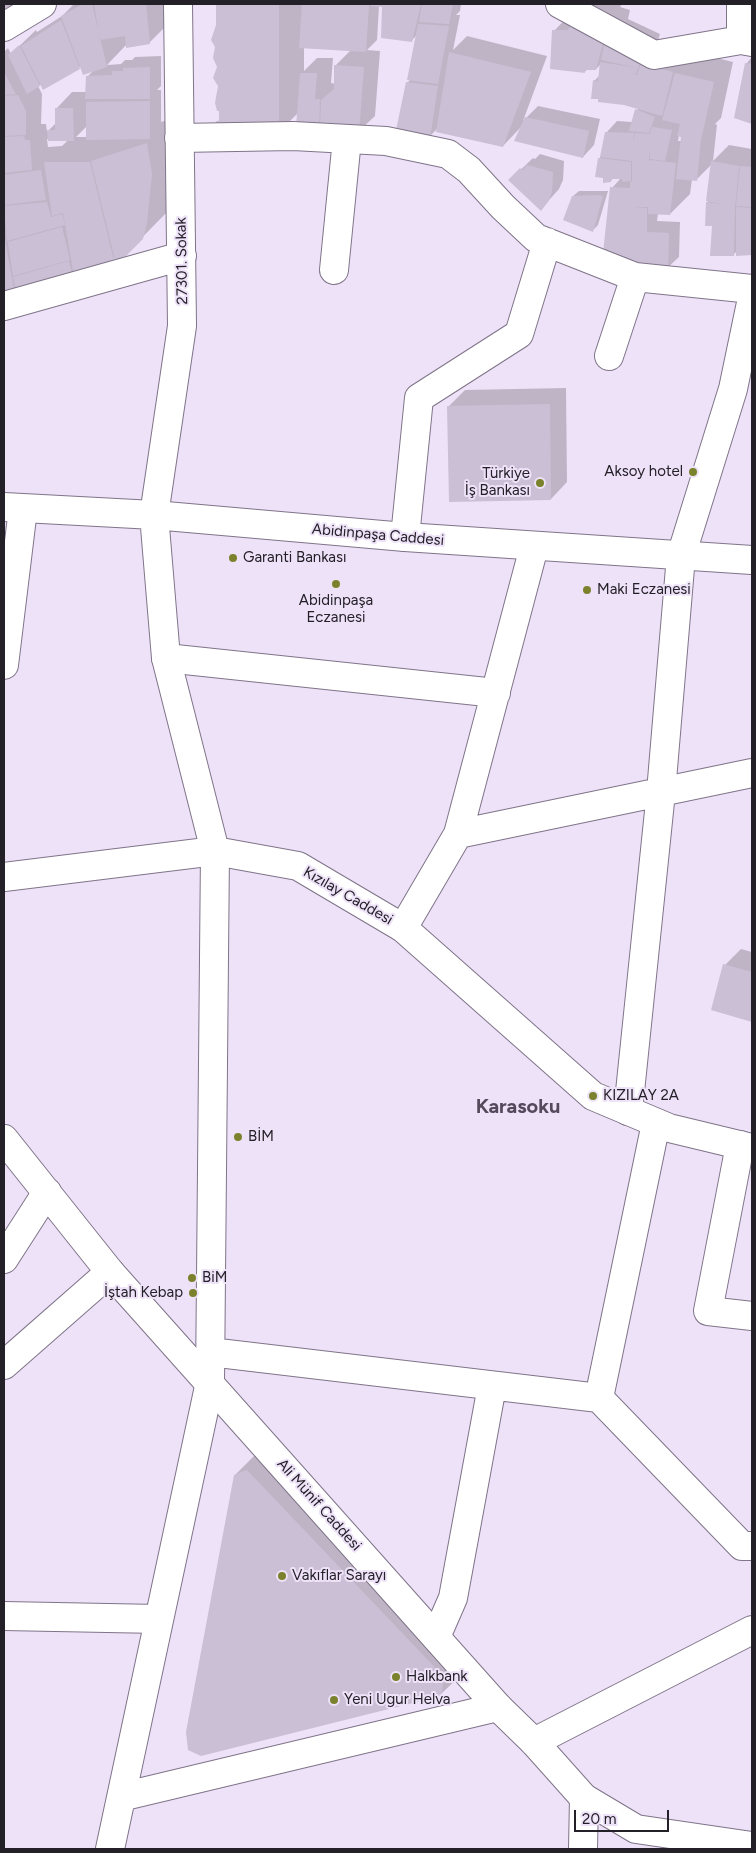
<!DOCTYPE html>
<meta charset="utf-8">
<style>
body{margin:0}
#map{position:relative;width:756px;height:1853px;overflow:hidden;background:#eee2f8;font-family:Figtree,sans-serif}
canvas{display:block}
.frame{position:absolute;inset:0;border:5px solid #242028;pointer-events:none}
.scale{position:absolute;left:574px;top:1810px;width:95px;height:22px;box-sizing:border-box;border:2px solid #242028;border-top:0;padding-left:6px;font-size:15px;line-height:18px;white-space:nowrap;color:#242028;-webkit-text-stroke:4px #eee2f8;paint-order:stroke}
</style>
<div id="map">
<canvas width="756" height="1853"></canvas>
<div class="frame"></div>
<div class="scale">20 m</div>
</div>
<script>
const context = document.querySelector('canvas').getContext('2d');
context.lineJoin = 'round';
function paint(path, color) { context.fillStyle = color; context.fill(path, 'evenodd'); }
function trace(path, color, width, dash) { context.strokeStyle = color; context.lineWidth = width; context.lineCap = dash ? 'butt' : 'round'; context.setLineDash(dash || []); context.stroke(path); }
function write(font, color, halo, rows, align = 'center') {
  context.font = font + ' Figtree,sans-serif'; context.lineWidth = 4; context.setLineDash([]); context.textBaseline = 'middle'; context.strokeStyle = halo; context.fillStyle = color; for (const [text, x, y, turn = 0] of rows) {
    context.save(); context.translate(x, y); context.rotate((+turn || 0) * Math.PI / 180); context.textAlign = isNaN(turn) ? turn : align; if (halo) context.strokeText(text, 0, 0); context.fillText(text, 0, 0); context.restore();
  }
}
const shadow = new Path2D(`
 M 4,4 L 34,4 L 4,22 Z
 M 74,4 L 174,4 L 175,17 L 149,43 L 127,44 L 107,65 L 121,64 L 125,60 L 132,60 L 135,57 L 161,56 L 161,86 L 157,90 L 161,90 L 161,122 L 173,118 L 168,211 L 125,255 L 4,296 L 4,52 L 8,48 L 11,54 L 36,30 L 37,32 L 62,16 ZM 82,66 L 94,70 L 87,77 L 86,92 L 72,92 L 56,109 L 56,123 L 47,132 L 46,124 L 41,124 L 42,94 L 38,86 ZM 87,126 L 87,137 L 76,137 ZM 47,139 L 68,140 L 62,146 L 48,147 Z
 M 217,4 L 461,4 L 460,11 L 456,15 L 460,15 L 453,50 L 467,36 L 547,56 L 523,121 L 538,106 L 600,119 L 594,145 L 583,157 L 521,127 L 503,146 L 438,128 L 430,136 L 407,83 L 411,79 L 417,35 L 411,41 L 383,6 L 379,6 L 377,40 L 367,50 L 380,51 L 375,116 L 358,132 L 297,126 L 298,113 L 278,133 L 217,122 L 220,119 ZM 304,47 L 351,50 L 335,66 L 336,84 L 331,83 L 333,58 L 317,58 L 304,71 Z
 M 591,4 L 622,4 L 620,7 L 630,10 L 628,19 L 660,34 L 654,53 L 696,53 L 733,62 L 721,118 L 715,124 L 717,125 L 713,161 L 729,145 L 752,149 L 752,254 L 737,255 L 737,251 L 734,254 L 714,225 L 707,203 L 709,200 L 712,164 L 696,180 L 692,179 L 690,194 L 670,214 L 658,214 L 657,221 L 680,222 L 679,257 L 667,268 L 612,188 L 621,178 L 613,178 L 611,181 L 599,159 L 601,156 L 606,133 L 617,121 L 632,122 L 638,108 L 626,104 L 594,81 L 600,75 L 601,64 L 596,69 L 587,69 L 585,72 L 554,31 L 579,5 ZM 679,135 L 683,136 L 681,141 L 678,141 Z
 M 752,57 L 752,122 L 746,64 Z
 M 540,154 L 564,161 L 563,180 L 559,189 L 541,209 L 510,180 L 533,158 L 535,159 Z
 M 579,191 L 608,191 L 598,225 L 592,231 L 573,196 Z
 M 566,388 L 567,482 L 551,499 L 449,406 L 465,390 Z
 M 741,949 L 752,952 L 752,1021 L 712,1010 L 725,965 Z
 M 256,1454 L 461,1675 L 440,1695 L 235,1475 Z`);
const building = new Path2D(`
 M 83,4 L 92,4 L 107,67 L 83,75 L 61,16 Z
 M 94,4 L 146,4 L 150,44 L 126,48 L 125,36 L 100,40 Z
 M 216,4 L 279,4 L 279,134 L 216,131 L 216,121 L 219,121 L 219,111 L 217,111 L 215,103 L 218,86 L 213,78 L 217,67 L 213,58 L 215,47 L 211,40 L 216,25 Z
 M 302,4 L 369,4 L 366,52 L 299,48 Z
 M 371,4 L 421,4 L 412,42 L 381,38 L 382,7 L 370,6 Z
 M 422,4 L 453,4 L 449,24 L 419,22 Z
 M 576,16 L 605,36 L 596,70 L 584,70 L 585,73 L 550,69 L 552,30 L 568,30 Z
 M 61,20 L 80,69 L 43,90 L 21,46 Z
 M 418,24 L 449,26 L 438,84 L 407,80 Z
 M 607,33 L 644,51 L 638,68 L 601,60 Z
 M 19,45 L 40,86 L 27,94 L 8,55 Z
 M 449,52 L 531,72 L 503,147 L 436,132 Z
 M 600,62 L 638,68 L 636,74 L 631,73 L 637,75 L 641,63 L 673,72 L 662,116 L 624,105 L 598,102 L 598,99 L 591,99 L 593,80 L 598,81 Z
 M 745,63 L 752,64 L 752,124 L 734,118 Z
 M 334,65 L 364,67 L 359,133 L 320,131 L 321,100 L 334,89 Z
 M 150,67 L 150,99 L 85,99 L 86,76 L 112,75 L 112,71 L 123,71 L 123,68 Z
 M 4,72 L 14,91 L 16,94 L 4,95 Z
 M 300,73 L 317,73 L 315,99 L 320,99 L 319,130 L 296,127 Z
 M 675,73 L 714,82 L 701,140 L 697,181 L 676,179 L 681,137 L 677,136 L 680,124 L 662,120 Z
 M 406,82 L 438,86 L 430,138 L 396,130 Z
 M 18,95 L 26,111 L 26,135 L 4,136 L 4,96 Z
 M 150,101 L 150,139 L 86,140 L 86,102 Z
 M 55,108 L 73,108 L 74,141 L 48,141 L 47,130 L 55,130 Z
 M 635,109 L 655,117 L 649,133 L 629,131 Z
 M 525,117 L 589,131 L 583,158 L 514,141 Z
 M 652,127 L 672,130 L 665,161 L 650,159 L 649,148 L 649,162 L 650,160 L 676,163 L 670,215 L 648,214 L 648,207 L 632,207 L 647,208 L 647,232 L 669,233 L 668,269 L 630,261 L 603,253 L 610,187 L 630,188 L 630,182 L 635,180 L 632,181 L 632,161 L 600,157 L 605,132 L 634,133 L 633,144 L 635,133 L 650,134 Z
 M 24,136 L 25,140 L 30,140 L 32,170 L 4,173 L 4,137 Z
 M 147,143 L 152,174 L 147,223 L 143,239 L 126,256 L 115,260 L 91,161 Z
 M 598,158 L 631,162 L 631,181 L 622,182 L 622,179 L 611,179 L 611,182 L 603,183 L 603,178 L 595,177 Z
 M 711,161 L 739,166 L 735,207 L 734,256 L 710,256 L 712,226 L 705,226 L 706,202 L 726,205 L 706,201 Z
 M 44,162 L 90,162 L 114,261 L 74,276 L 63,213 L 52,216 Z
 M 527,165 L 553,172 L 552,192 L 548,202 L 541,211 L 508,180 L 520,168 L 523,170 Z
 M 740,166 L 752,167 L 752,207 L 736,206 Z
 M 41,170 L 46,200 L 4,205 L 4,175 Z
 M 596,195 L 603,196 L 593,232 L 563,220 L 572,196 Z
 M 47,202 L 51,217 L 62,214 L 65,225 L 7,241 L 4,206 Z
 M 736,207 L 752,208 L 752,255 L 736,256 Z
 M 62,227 L 70,260 L 13,276 L 8,242 Z
 M 4,235 L 15,295 L 4,298 Z
 M 69,261 L 74,281 L 17,295 L 13,277 Z
 M 550,404 L 551,500 L 449,502 L 447,406 Z
 M 723,964 L 752,972 L 752,1022 L 711,1010 Z
 M 247,1470 L 444,1677 L 441,1696 L 201,1756 L 188,1750 L 186,1732 L 234,1475 Z`);
const minor = new Path2D(`
 M 560,4 L 654,55 L 741,40
 M 741,4 L 741,40 L 752,42
 M 4,27 L 42,4
 M 179,138 L 293,136 L 386,141 L 448,154 L 469,170 L 503,207 L 536,238 L 635,277 L 752,289
 M 334,270 L 347,139
 M 4,306 L 182,256
 M 609,356 L 635,277
 M 154,515 L 182,326 L 178,4
 M 405,537 L 419,398 L 519,334 L 547,242
 M 166,658 L 496,693
 M 4,665 L 23,509
 M 458,834 L 752,773
 M 403,928 L 458,834 L 534,547
 M 628,1111 L 661,792 L 681,556 L 733,389 L 752,298
 M 740,1145 L 708,1311 L 752,1316
 M 4,1259 L 47,1192
 M 210,1352 L 599,1398 L 742,1546 L 752,1546
 M 4,1365 L 110,1272
 M 599,1398 L 656,1123
 M 4,1616 L 159,1619
 M 436,1637 L 453,1598 L 492,1386
 M 534,1742 L 752,1630
 M 121,1797 L 498,1707
 M 110,1849 L 210,1382 L 215,851
 M 583,1849 L 584,1798`);
const major = new Path2D(`
 M 4,507 L 154,515 L 405,537 L 752,560
 M 154,515 L 166,658 L 215,851
 M 4,877 L 215,851 L 298,866 L 403,928 L 593,1096 L 669,1128 L 752,1148
 M 4,1139 L 110,1272 L 498,1707 L 534,1742 L 584,1798 L 636,1829 L 752,1846`);
const markers = [
 [693,472,5,"#7b822d"],
 [540,483,5,"#7b822d"],
 [233,558,5,"#7b822d"],
 [336,584,5,"#7b822d"],
 [587,590,5,"#7b822d"],
 [593,1096,5,"#7b822d"],
 [238,1137,5,"#7b822d"],
 [192,1278,5,"#7b822d"],
 [193,1293,5,"#7b822d"],
 [282,1576,5,"#7b822d"],
 [396,1677,5,"#7b822d"],
 [334,1700,5,"#7b822d"]
];
const streetNames = [
 ["27301. Sokak",182,261,-91],
 ["Abidinpaşa Caddesi",378,535,5],
 ["Kızılay Caddesi",348,896,30],
 ["Ali Münif Caddesi",319,1505,48]
];
const poiNames = [
 ["Aksoy hotel",683,472,"right"],
 ["Türkiye",530,474,"right"],
 ["İş Bankası",530,491,"right"],
 ["Garanti Bankası",243,558],
 ["Maki Eczanesi",597,590],
 ["Abidinpaşa",336,601,"center"],
 ["Eczanesi",336,618,"center"],
 ["KIZILAY 2A",603,1096],
 ["BİM",248,1137],
 ["BiM",202,1278],
 ["İştah Kebap",183,1293,"right"],
 ["Vakıflar Sarayı",292,1576],
 ["Halkbank",406,1677],
 ["Yeni Ugur Helva",344,1700]
];
const districtNames = [
 ["Karasoku",518,1107]
];
paint(shadow, '#0003');
paint(building, '#cabfd4');
trace(minor, '#7f7488', 30);
trace(major, '#7f7488', 30);
trace(minor, '#fff', 28);
trace(major, '#fff', 28);
for (const [x, y, r, color] of markers) { const dot = new Path2D(); dot.arc(x, y, r, 0, 2 * Math.PI); context.fillStyle = color; context.fill(dot); trace(dot, '#eee2f8', 2); }
write('15px', '#242028', '#eee2f8', streetNames);
write('15px', '#242028', '#eee2f8', poiNames, 'left');
write('bold 20px', '#544a5c', '#eee2f8', districtNames);
</script>
